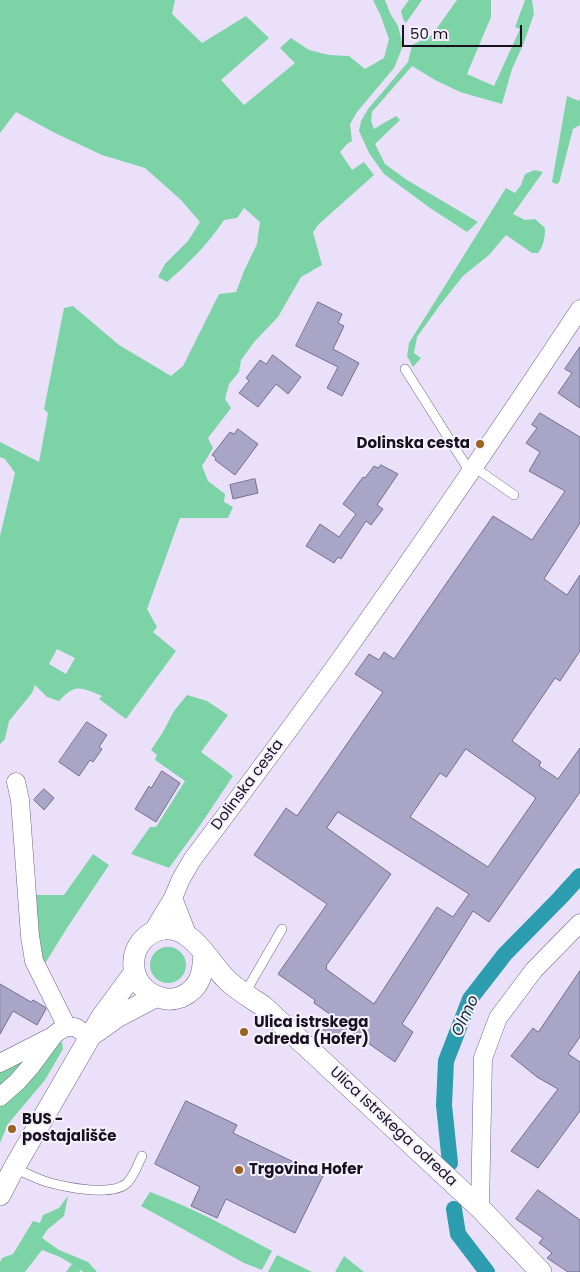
<!DOCTYPE html>
<meta charset="utf-8">
<style>
body{margin:0}
#map{position:relative;width:580px;height:1272px;overflow:hidden;background:#eae0fa;font-family:Poppins,sans-serif}
canvas{display:block}
.scale{position:absolute;left:402px;top:25px;width:120px;height:22px;box-sizing:border-box;border:2px solid #17121d;border-top:0;padding-left:6px;font-size:15px;line-height:18px;white-space:nowrap;color:#17121d;-webkit-text-stroke:4px #f5f0fd;paint-order:stroke}
</style>
<div id="map">
<canvas width="580" height="1272"></canvas>
<div class="scale">50 m</div>
</div>
<script>
const context = document.querySelector('canvas').getContext('2d');
context.lineJoin = 'round';
function paint(path, color) { context.fillStyle = color; context.fill(path, 'evenodd'); }
function trace(path, color, width, dash) { context.strokeStyle = color; context.lineWidth = width; context.lineCap = dash ? 'butt' : 'round'; context.setLineDash(dash || []); context.stroke(path); }
function write(font, color, halo, rows, align = 'center') {
  context.font = font + ' Poppins,sans-serif'; context.lineWidth = 4; context.setLineDash([]); context.textBaseline = 'middle'; context.strokeStyle = halo; context.fillStyle = color; for (const [text, x, y, turn = 0] of rows) {
    context.save(); context.translate(x, y); context.rotate((+turn || 0) * Math.PI / 180); context.textAlign = isNaN(turn) ? turn : align; if (halo) context.strokeText(text, 0, 0); context.fillText(text, 0, 0); context.restore();
  }
}
const green = new Path2D(`
 M 0,0 L 175,0 L 172,14 L 202,43 L 246,16 L 269,38 L 221,80 L 244,105 L 295,63 L 280,48 L 291,38 L 309,50 L 329,55 L 349,56 L 365,69 L 384,58 L 389,39 L 380,14 L 373,0 L 385,0 L 390,13 L 398,26 L 403,46 L 394,68 L 357,112 L 350,124 L 352,141 L 347,144 L 340,152 L 352,170 L 364,162 L 374,175 L 319,224 L 313,232 L 322,265 L 301,277 L 278,317 L 255,341 L 241,360 L 239,372 L 229,384 L 225,399 L 231,408 L 208,438 L 213,448 L 202,466 L 208,481 L 225,494 L 224,502 L 233,507 L 228,518 L 180,518 L 147,609 L 157,627 L 153,632 L 176,651 L 126,719 L 99,699 L 102,696 C 95,693 82,687 75,689 C 69,690 63,697 59,701 L 47,697 L 35,685 L 32,693 L 9,721 L 5,739 L 0,744 L 0,536 L 15,473 L 5,459 L 0,457 L 0,442 L 39,462 L 48,413 L 44,409 L 64,308 L 73,306 L 119,345 L 171,376 L 183,366 L 219,294 L 236,292 L 244,271 L 257,244 L 260,222 L 244,208 L 237,218 L 224,220 C 208,244 189,263 167,282 L 158,277 L 165,264 L 188,241 L 200,222 L 181,200 L 145,168 L 102,155 L 55,133 L 16,112 L 0,133 ZM 57,649 L 75,658 L 66,674 L 49,664 Z
 M 409,0 L 422,0 L 406,23 L 403,19 L 401,11 Z
 M 457,0 L 491,0 L 491,17 L 467,74 L 494,86 L 520,29 L 515,27 L 525,0 L 532,0 L 534,14 L 523,45 L 512,69 L 502,104 L 460,92 L 435,80 L 412,66 L 372,112 L 371,121 L 374,129 L 396,116 L 400,120 L 375,144 L 385,164 L 407,180 L 478,222 L 467,232 L 430,208 L 384,174 L 369,153 L 359,131 L 361,121 L 368,109 L 408,62 L 412,45 L 432,35 Z
 M 567,96 L 579,101 L 580,98 L 580,125 L 573,129 L 559,183 L 556,184 L 552,182 Z
 M 535,170 L 543,172 L 513,214 L 525,220 L 535,219 L 545,228 C 545,237 544,245 538,253 L 532,253 L 506,235 L 489,255 L 463,276 L 440,305 L 417,337 L 414,353 L 421,358 L 413,367 L 407,356 L 409,343 L 506,188 L 515,193 L 521,185 L 525,174 Z
 M 187,695 L 207,701 L 228,715 L 201,752 L 227,771 L 233,776 L 201,824 L 169,868 L 131,854 L 150,827 L 156,827 L 185,781 L 155,760 L 157,755 L 151,750 L 163,732 L 174,711 Z
 M 93,854 L 109,865 L 67,928 L 44,965 L 37,939 L 32,895 L 64,895 Z
 M150 965a18 18 0 1 1 36 0a18 18 0 1 1-36 0Z
 M 62,1042 L 63,1049 L 45,1080 L 8,1124 L 0,1143 L 0,1107 L 57,1043 Z
 M 24,1057 L 29,1061 L 0,1090 L 0,1070 Z
 M 150,1192 C 194,1208 231,1229 272,1251 L 262,1270 L 244,1263 L 172,1223 L 141,1206 Z
 M 68,1196 L 64,1216 L 47,1230 L 42,1238 L 59,1250 L 88,1262 L 97,1272 L 83,1272 L 81,1270 L 79,1272 L 66,1272 L 72,1264 L 60,1257 L 42,1250 L 25,1272 L 0,1272 L 0,1262 L 2,1258 L 13,1254 L 33,1221 L 40,1223 L 43,1215 L 59,1208 Z
 M 277,1255 L 312,1272 L 268,1272 Z
 M 344,1256 L 364,1272 L 365,1272 L 335,1272 Z`);
const canal = new Path2D(`
 M 450,1163 L 444,1105 L 446,1061 L 470,999 L 505,954 L 560,898 L 580,876
 M 454,1209 L 458,1234 L 487,1272`);
const building = new Path2D(`
 M 318,302 L 342,314 L 338,323 L 344,326 L 333,349 L 359,363 L 342,396 L 327,388 L 338,367 L 296,346 Z
 M 580,347 L 580,408 L 558,393 L 572,373 L 565,369 Z
 M 273,355 L 301,377 L 288,394 L 276,384 L 258,407 L 239,393 L 249,381 L 246,378 L 260,360 L 266,364 Z
 M 540,413 L 580,437 L 580,523 L 544,579 L 567,595 L 580,575 L 580,651 L 560,681 L 555,678 L 512,741 L 541,762 L 539,766 L 558,779 L 580,748 L 580,792 L 489,922 L 473,911 L 402,1024 L 413,1032 L 395,1062 L 348,1029 L 336,1045 L 320,1034 L 334,1017 L 314,1003 L 315,1000 L 278,974 L 327,904 L 254,855 L 286,808 L 297,816 L 383,692 L 355,674 L 369,654 L 379,660 L 384,652 L 394,659 L 493,516 L 532,540 L 565,491 L 529,471 L 540,452 L 526,443 L 537,428 L 532,425 ZM 466,749 L 536,798 L 488,867 L 410,817 L 440,773 L 446,777 ZM 338,812 L 469,894 L 453,917 L 437,907 L 374,1004 L 326,969 L 327,967 L 326,966 L 391,874 L 327,828 Z
 M 238,429 L 258,444 L 235,475 L 215,460 L 216,458 L 212,455 L 230,432 L 234,434 Z
 M 381,465 L 398,474 L 377,505 L 383,509 L 371,525 L 366,521 L 341,559 L 338,557 L 334,563 L 306,546 L 320,524 L 339,537 L 356,514 L 343,504 L 363,477 L 365,478 L 374,466 L 378,468 Z
 M 255,479 L 258,493 L 233,499 L 230,485 Z
 M 87,722 L 107,735 L 99,747 L 102,749 L 93,762 L 90,760 L 79,776 L 59,762 Z
 M 162,771 L 180,783 L 156,822 L 135,809 L 149,786 L 151,788 Z
 M 44,789 L 54,798 L 44,810 L 34,800 Z
 M 580,971 L 580,1037 L 568,1054 L 580,1062 L 580,1111 L 538,1168 L 511,1151 L 558,1089 L 537,1077 L 511,1056 L 533,1028 L 538,1032 Z
 M 0,984 L 31,1002 L 33,1000 L 45,1007 L 46,1009 L 37,1025 L 13,1011 L 0,1034 Z
 M 186,1101 L 237,1125 L 233,1133 L 323,1176 L 295,1233 L 226,1199 L 217,1218 L 191,1206 L 200,1187 L 155,1164 Z
 M 538,1190 L 580,1220 L 580,1272 L 568,1272 L 547,1258 L 552,1253 L 539,1243 L 543,1238 L 516,1219 Z`);
const service = new Path2D(`
 M 405,369 L 470,472
 M 474,467 L 514,495
 M 245,993 L 282,929
 M 14,1168 C 25,1173 35,1178 47,1182 C 65,1187 112,1197 127,1183 C 134,1176 138,1164 142,1156`);
const minor = new Path2D(`
 M 16,782 L 20,800 L 30,936 L 34,961 L 67,1027
 M 173,898 L 187,934
 M 152,933 L 173,898 L 181,879 L 192,860 C 240,796 287,733 334,668 C 418,550 500,430 580,309
 M 0,1063 L 49,1038
 M 0,1097 L 17,1082 L 32,1065 L 54,1035 L 59,1031 L 67,1027 L 75,1027 L 90,1037
 M 480,1208 L 483,1058 L 498,1018 L 534,970 L 580,923`);
const tertiary = new Path2D(`
 M 204,953 C 203,973 201,988 181,997 C 175,999 168,1000 162,998 C 123,989 125,935 164,929 C 192,926 209,962 226,979 C 237,990 251,998 263,1006 L 480,1208 L 541,1272
 M 96,1032 L 117,1017 L 155,997
 M 0,1195 L 14,1168 L 101,1018 L 134,973`);
const markers = [
 [480,444,5,"#9c6220"],
 [244,1032,5,"#9c6220"],
 [12,1129,5,"#9c6220"],
 [239,1170,5,"#9c6220"]
];
const poiNames = [
 ["Dolinska cesta",470,444,"right"],
 ["Ulica istrskega",254,1023],
 ["odreda (Hofer)",254,1040],
 ["BUS -",22,1120],
 ["postajališče",22,1137],
 ["Trgovina Hofer",249,1170]
];
const streetNames = [
 ["Dolinska cesta",248,785,-53],
 ["Ulica Istrskega odreda",393,1127,43]
];
const waterNames = [
 ["Olmo",466,1016,-65]
];
paint(green, '#7cd4a6');
trace(canal, '#2b9dae', 16);
paint(building, '#a9a5c6');
trace(building, '#74708e', 1);
trace(service, '#716683', 10);
trace(minor, '#716683', 19);
trace(tertiary, '#716683', 22);
trace(service, '#fff', 9);
trace(minor, '#fff', 18);
trace(tertiary, '#fff', 21);
for (const [x, y, r, color] of markers) { const dot = new Path2D(); dot.arc(x, y, r, 0, 2 * Math.PI); context.fillStyle = color; context.fill(dot); trace(dot, '#f5f0fd', 2); }
write('bold 15px', '#17121d', '#f5f0fd', poiNames, 'left');
write('15px', '#17121d', '#f5f0fd', streetNames);
write('italic 16px', '#172f33', '#f5f0fd', waterNames);
</script>
